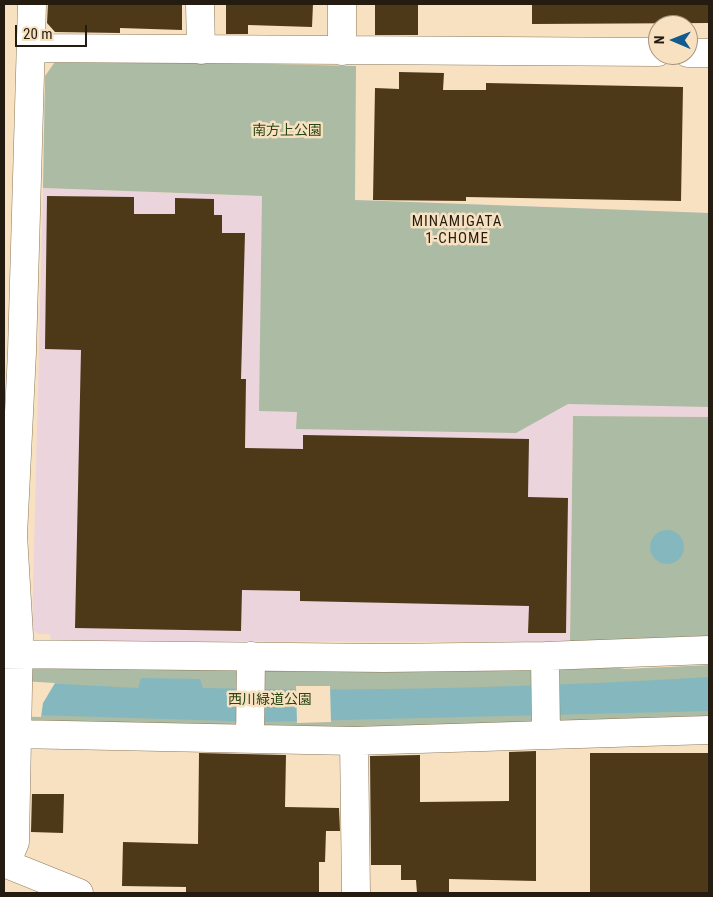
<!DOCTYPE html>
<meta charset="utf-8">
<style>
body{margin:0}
#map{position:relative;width:713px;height:897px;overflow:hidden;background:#f8e1c1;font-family:"Roboto Condensed",sans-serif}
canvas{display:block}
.frame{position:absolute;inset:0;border:5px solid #241c10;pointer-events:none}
.north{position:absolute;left:648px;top:15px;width:50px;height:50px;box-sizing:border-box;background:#f8e1c1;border:1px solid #a3927a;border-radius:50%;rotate:271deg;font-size:14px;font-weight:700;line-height:20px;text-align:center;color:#241c10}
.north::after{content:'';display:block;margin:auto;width:18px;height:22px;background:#115b8e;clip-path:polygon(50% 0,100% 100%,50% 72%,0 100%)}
.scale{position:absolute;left:15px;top:25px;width:72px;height:22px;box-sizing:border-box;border:2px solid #241c10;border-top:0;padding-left:6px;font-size:15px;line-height:18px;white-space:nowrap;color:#241c10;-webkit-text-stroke:4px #f8e1c1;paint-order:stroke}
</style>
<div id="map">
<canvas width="713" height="897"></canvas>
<div class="frame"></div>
<div class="north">N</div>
<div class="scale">20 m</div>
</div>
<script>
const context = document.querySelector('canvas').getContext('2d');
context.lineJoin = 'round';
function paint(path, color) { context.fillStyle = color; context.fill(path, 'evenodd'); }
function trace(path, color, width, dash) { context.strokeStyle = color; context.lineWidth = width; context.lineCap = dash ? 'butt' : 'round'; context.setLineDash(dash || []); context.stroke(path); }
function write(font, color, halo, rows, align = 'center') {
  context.font = font + ' "Roboto Condensed","Noto Sans JP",sans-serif'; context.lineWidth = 5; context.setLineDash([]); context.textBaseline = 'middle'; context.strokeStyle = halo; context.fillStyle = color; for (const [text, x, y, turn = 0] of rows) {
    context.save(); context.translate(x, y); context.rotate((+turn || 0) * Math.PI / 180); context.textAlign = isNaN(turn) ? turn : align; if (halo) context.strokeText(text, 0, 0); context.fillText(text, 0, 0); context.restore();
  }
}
const education = new Path2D(`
 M 43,188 L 709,213 L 709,417 L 573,416 L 570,642 L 51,641 L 50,634 L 38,634 L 32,629 Z`);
const green = new Path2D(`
 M 57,59 L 356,66 L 355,200 L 709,213 L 709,407 L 568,404 L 516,433 L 296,429 L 297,412 L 259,411 L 262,196 L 43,188 L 45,76 Z
 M 573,416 L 709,417 L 709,636 L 570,642 Z
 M 597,664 L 625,669 L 709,665 L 709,721 L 250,732 L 38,724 L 4,717 L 4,665 Z`);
const water = new Path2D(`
 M650 547a17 17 0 1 1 34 0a17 17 0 1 1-34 0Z
 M 709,677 L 709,711 L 261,722 L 4,714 L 4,681 L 138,688 L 141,678 L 200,679 L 203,688 C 372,692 541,687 709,677 Z`);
const pier = new Path2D(`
 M 4,680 L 55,683 L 43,703 L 41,717 L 4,716 Z
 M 296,686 L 330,686 L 331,722 L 297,723 Z`);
const building = new Path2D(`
 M 48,4 L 182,4 L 182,30 L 120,28 L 120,33 L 55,32 L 47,23 Z
 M 226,4 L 313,4 L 312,27 L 248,25 L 248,34 L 226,34 Z
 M 375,4 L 418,4 L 418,35 L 375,35 Z
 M 532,4 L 709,4 L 709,23 L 532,24 Z
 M 399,72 L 444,73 L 443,90 L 486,90 L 486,83 L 683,87 L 681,201 L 466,197 L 466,201 L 373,200 L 375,88 L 399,89 Z
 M 47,196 L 134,197 L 134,214 L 175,214 L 175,198 L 214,199 L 214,215 L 222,215 L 222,233 L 245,233 L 241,379 L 246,379 L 245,448 L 303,449 L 303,435 L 529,439 L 528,497 L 568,498 L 566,633 L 528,633 L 529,606 L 300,601 L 300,591 L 242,590 L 241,631 L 75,628 L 81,350 L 45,349 Z
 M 536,751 L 536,881 L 449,879 L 449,893 L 417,893 L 416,880 L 401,880 L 401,865 L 371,865 L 370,756 L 420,755 L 420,802 L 509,801 L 509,752 Z
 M 199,753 L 286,755 L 285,807 L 339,808 L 340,831 L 326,831 L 325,862 L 319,862 L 319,893 L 186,893 L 186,887 L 122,886 L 123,842 L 198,844 Z
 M 590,753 L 709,753 L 709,893 L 590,893 Z
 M 32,794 L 64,794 L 63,833 L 31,832 Z`);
const minor = new Path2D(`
 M 200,4 L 201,50
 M 342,4 L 342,51
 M 31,48 L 658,52
 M 688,53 L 709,53
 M 4,654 L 384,658 L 545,656 L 709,650
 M 545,656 L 546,734
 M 16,734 L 354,741 L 709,730
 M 250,739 L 251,656
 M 354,741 L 356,893
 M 4,863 L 79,893
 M 6,864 L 15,842 L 19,635 L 13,535 L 22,352 L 32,4`);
const parkNames = [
 ["南方上公園",287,131],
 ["西川緑道公園",270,700]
];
const neighbourhoodNames = [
 ["MINAMIGATA",457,222],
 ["1-CHOME",457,239]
];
paint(education, '#ecd4dd');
paint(green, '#acbba3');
paint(water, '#84b8be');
paint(pier, '#f8e1c1');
paint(building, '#4d3818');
trace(minor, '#8c785a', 29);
trace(minor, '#fff', 28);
write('14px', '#284511', '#f8e1c1', parkNames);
context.letterSpacing = '1px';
write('15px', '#241c10', '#f8e1c1', neighbourhoodNames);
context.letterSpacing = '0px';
</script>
